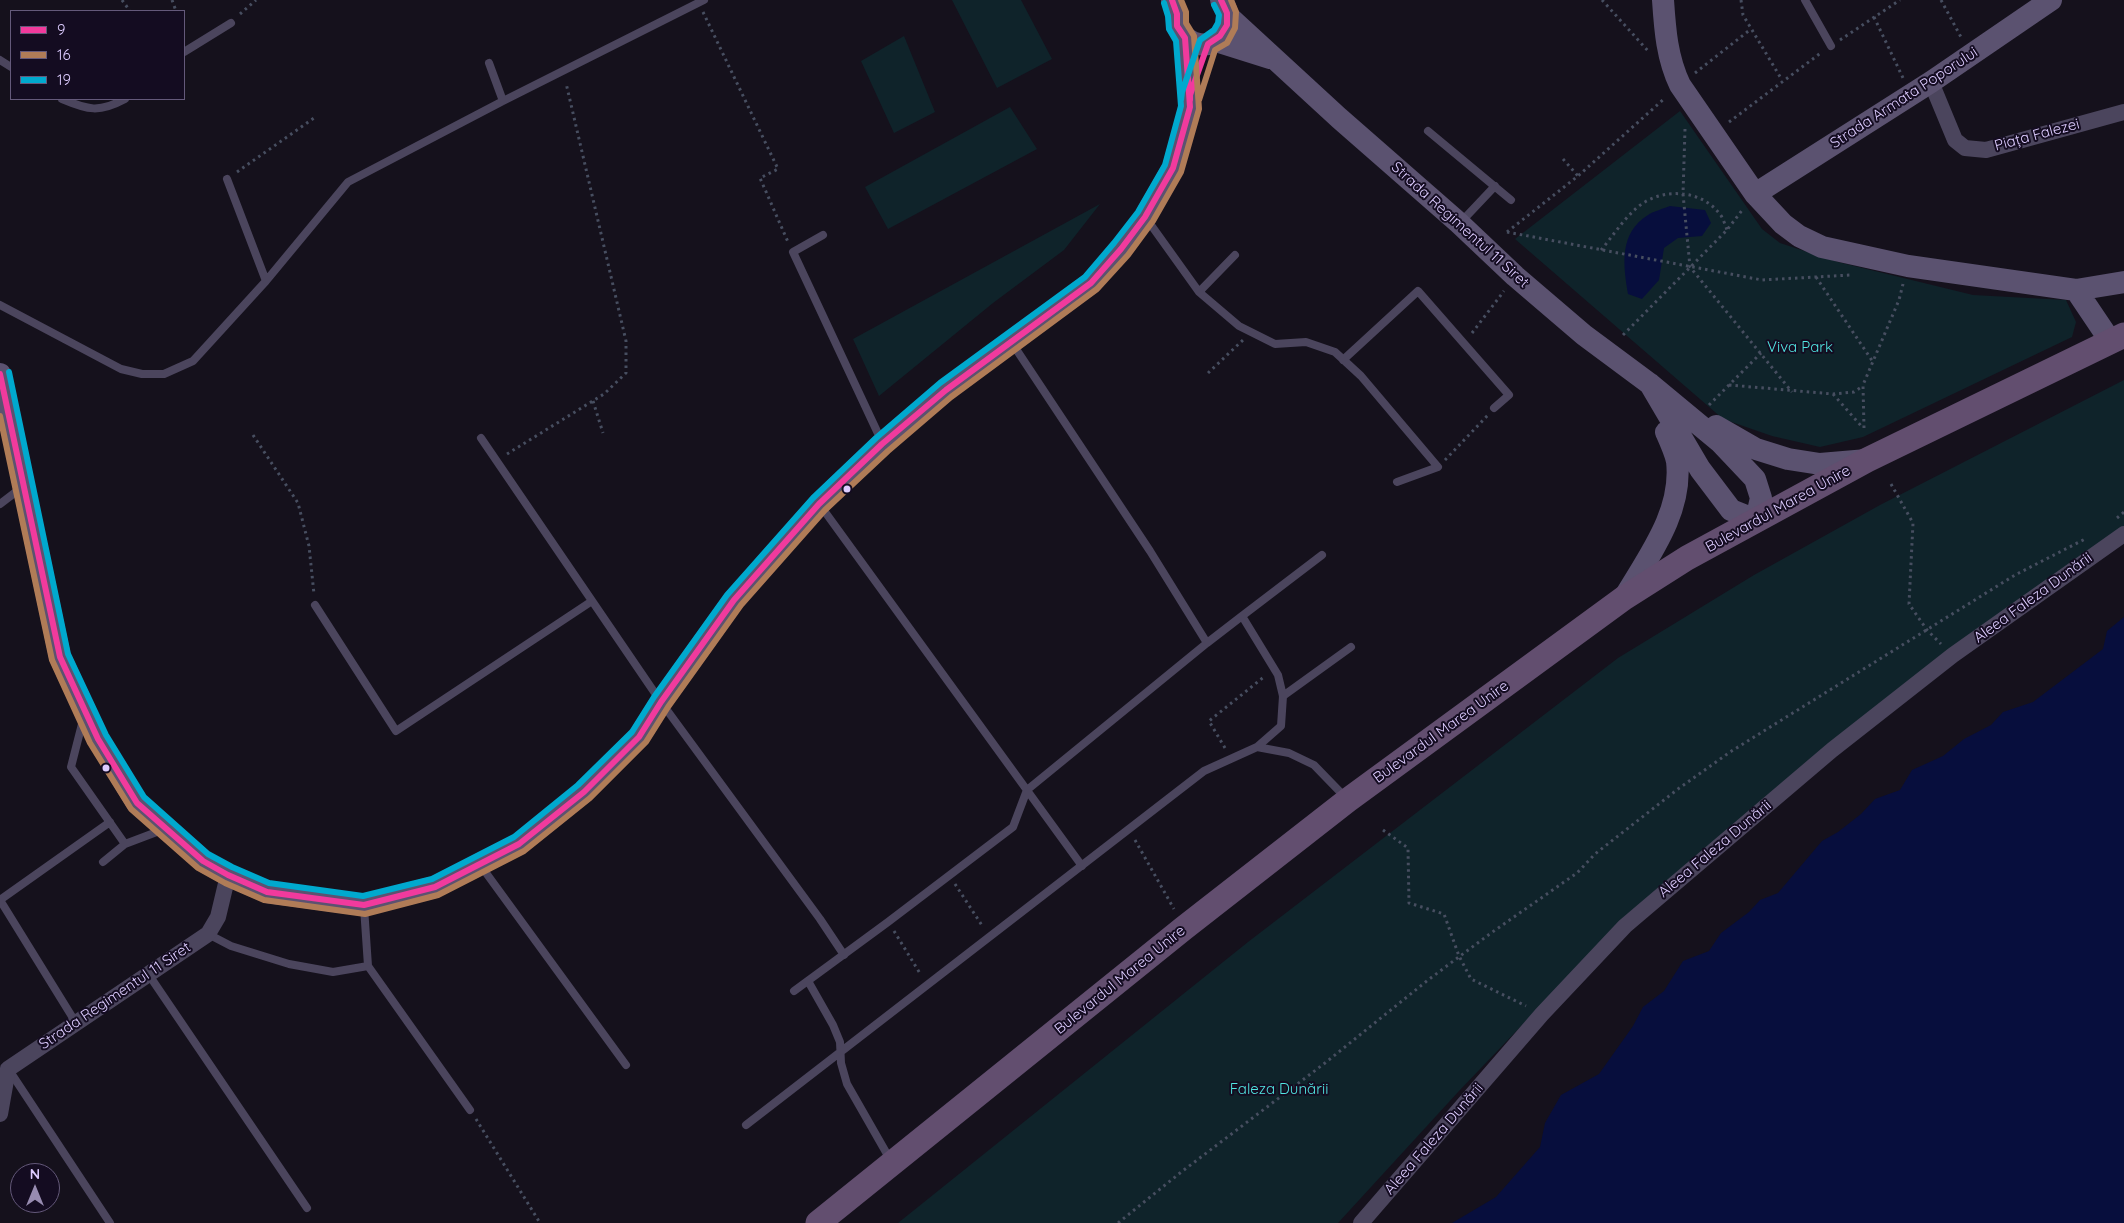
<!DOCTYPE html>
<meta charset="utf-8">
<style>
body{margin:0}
#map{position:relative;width:2124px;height:1223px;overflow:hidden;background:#15111c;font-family:Quicksand,sans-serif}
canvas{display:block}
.legend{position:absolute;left:10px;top:10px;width:175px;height:90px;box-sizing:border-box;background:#140c21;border:1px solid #64597a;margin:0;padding:6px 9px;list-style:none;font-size:15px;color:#dcf}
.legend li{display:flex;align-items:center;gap:10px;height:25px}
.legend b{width:25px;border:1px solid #64597a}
.north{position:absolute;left:10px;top:1163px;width:50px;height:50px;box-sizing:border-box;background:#140c21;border:1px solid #64597a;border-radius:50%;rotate:0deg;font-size:14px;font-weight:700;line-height:20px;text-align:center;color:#dcf}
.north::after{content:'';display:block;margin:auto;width:18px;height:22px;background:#978bb0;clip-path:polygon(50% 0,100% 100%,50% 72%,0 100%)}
</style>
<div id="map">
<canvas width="2124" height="1223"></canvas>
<ul class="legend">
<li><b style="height:6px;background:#f13a9d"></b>9</li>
<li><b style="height:6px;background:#b07c57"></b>16</li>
<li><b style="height:6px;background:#00a9ce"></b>19</li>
</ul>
<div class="north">N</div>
</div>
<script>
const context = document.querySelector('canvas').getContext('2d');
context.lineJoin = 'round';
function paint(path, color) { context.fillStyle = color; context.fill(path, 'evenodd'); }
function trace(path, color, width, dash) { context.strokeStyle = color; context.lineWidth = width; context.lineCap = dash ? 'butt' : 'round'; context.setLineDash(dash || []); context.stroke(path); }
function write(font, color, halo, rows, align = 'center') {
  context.font = font + ' Quicksand,sans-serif'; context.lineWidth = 4; context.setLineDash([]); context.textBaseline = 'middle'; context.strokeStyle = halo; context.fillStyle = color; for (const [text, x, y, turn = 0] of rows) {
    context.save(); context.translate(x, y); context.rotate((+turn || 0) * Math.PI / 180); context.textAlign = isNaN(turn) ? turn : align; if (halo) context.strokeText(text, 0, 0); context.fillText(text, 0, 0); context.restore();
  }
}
const green = new Path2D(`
 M 952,0 L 1021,0 L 1052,59 L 997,88 Z
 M 904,36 L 935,112 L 894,133 L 861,61 Z
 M 1010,107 L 1037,149 L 888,229 L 865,187 Z
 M 1680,111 L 1762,229 L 1780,243 L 1838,262 L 1973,295 L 2066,300 L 2076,322 L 2072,337 L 1863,437 L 1820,447 L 1772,436 L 1723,419 L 1515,239 Z
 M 1100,204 L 1064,250 L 993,303 L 879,396 L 853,339 Z
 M 2124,380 L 2124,533 L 2034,593 L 1569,976 L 1459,1091 L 1338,1223 L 898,1223 L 1248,942 L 1618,658 L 1754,575 L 1880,505 Z`);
const water = new Path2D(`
 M 1670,206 L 1705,210 L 1711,223 L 1702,236 L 1678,238 L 1664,248 L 1659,280 L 1642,299 L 1628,294 C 1623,264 1619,233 1648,215 C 1654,211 1663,209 1670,206 Z
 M 2124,617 L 2124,1223 L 1452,1223 L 1496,1197 L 1540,1147 L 1545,1123 L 1561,1095 L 1599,1074 L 1633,1026 L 1643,1007 L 1664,991 L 1683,961 L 1709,951 L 1721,933 L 1749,912 L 1760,900 L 1778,893 L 1822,841 L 1838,832 L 1861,814 L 1875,799 L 1900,790 L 1912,770 L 1943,756 L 1964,739 L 1991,725 L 2003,712 L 2033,702 L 2103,649 L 2107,631 Z`);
const path = new Path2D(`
 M 122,0 L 130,11
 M 172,0 L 176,11
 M 1602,0 L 1649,52
 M 1741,0 L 1743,15 L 1782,80
 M 1941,0 L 1962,39
 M 703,12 L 778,169 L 760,178 L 788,242
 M 240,14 L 256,0
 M 1874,17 L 1903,78
 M 1840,40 L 1900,0
 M 1695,73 L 1751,29
 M 1729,122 L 1822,52
 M 1685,129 L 1683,194 L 1690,267 L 1792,392
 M 1563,159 L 1578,176
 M 237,172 L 314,118
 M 1507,232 L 1762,280 L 1851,275
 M 1507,232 L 1578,176 L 1665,98
 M 1601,250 C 1613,236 1624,218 1639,206 C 1662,188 1700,189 1719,213 C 1723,217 1725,225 1727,230
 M 1816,277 L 1873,362
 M 1472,333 L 1504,291
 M 1623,335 L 1727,230 L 1743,209
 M 1208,373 L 1243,340
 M 1729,385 L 1833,394 L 1854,392 L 1863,386
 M 1833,394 L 1863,428
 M 593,401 L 603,433
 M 1709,405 L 1761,353
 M 1864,428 L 1863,385 L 1899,300 L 1903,284
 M 253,435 L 298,503 L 309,546 L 314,594
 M 507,454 L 604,394 L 626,373 L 626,341 L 566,83
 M 1445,460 L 1488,415
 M 1891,484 L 1913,523 L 1909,604 L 1927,630 L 1941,644
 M 2117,518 L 2124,512
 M 1225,748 L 1209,721 L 1265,676
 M 1383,830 L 1408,848 L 1409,903 L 1444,914 L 1459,956 L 1471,979 L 1526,1006
 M 1135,840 L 1174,909
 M 955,884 L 983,927
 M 894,931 L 921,975
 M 476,1119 L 540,1223
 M 1118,1223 L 1180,1173 L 1325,1063 L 1428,980 L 1491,933 L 1577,873 L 1595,854 L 1678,789 L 1730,752 L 2015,575 L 2087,538`);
const lane = new Path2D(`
 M 1805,0 L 1831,46
 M 184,52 L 231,23
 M 0,60 L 11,67
 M 489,63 L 503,101 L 704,0
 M 62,99 C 88,110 99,113 125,99
 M 1428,131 L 1511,200
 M 1146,218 L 1199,292 L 1239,326 L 1275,344 L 1306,342 L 1335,352 L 1361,376 L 1438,467 L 1397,482
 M 1461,222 L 1495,186
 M 823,235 L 793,252 L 882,442
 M 266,281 L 348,182 L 503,101
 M 1199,292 L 1235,255
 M 0,305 L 121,369 L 142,374 L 164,374 L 193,361 L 266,281 L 227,179
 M 1343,360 L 1418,291 L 1509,395 L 1494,408
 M 481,438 L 661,702 L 820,919 L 844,955
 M 0,504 L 21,488
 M 820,505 L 1082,866
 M 315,605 L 396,731 L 592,601
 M 1242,616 L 1322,555
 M 1283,696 L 1351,647
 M 83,720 L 71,767 L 125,844 L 162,830
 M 1257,747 L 1289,753 L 1314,765 L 1345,797
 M 103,862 L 125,844
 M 481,866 L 626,1065
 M 364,907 L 368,966 L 470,1110
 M 208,934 L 231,946 L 289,964 L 333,972 L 368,966
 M 149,975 L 307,1208
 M 808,981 L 833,1025 L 840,1042 L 841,1063 L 847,1084 L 891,1161
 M 794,991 L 888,922 L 1013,827 L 1027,790 L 1207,643
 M 76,1023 L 0,900 L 110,822
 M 9,1070 L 110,1223
 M 746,1125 L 1204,771 L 1257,747 L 1281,726 L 1283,696 L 1278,675 L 1242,616 L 1207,643 L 1150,551 L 1012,343`);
const street = new Path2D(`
 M 1931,82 L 1955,140 L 1965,148 L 1986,150 L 2124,112
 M 0,1114 L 8,1069 L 208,934 L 218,917 L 228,875
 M 1361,1223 L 1542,1014 L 1625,926 L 1832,750 L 1953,655 L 2124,534`);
const secondary = new Path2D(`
 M 1663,0 C 1665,30 1667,58 1680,85 L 1755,194 L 1783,224 L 1799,236 L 1822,247 L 1908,266 L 2076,290 L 2124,282
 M 1227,15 L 1339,118 L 1459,223 L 1515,276 L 1584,335 L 1650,384 L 1720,442 L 1755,479 L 1761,498 L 1756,520 L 1731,510 L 1700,469 L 1650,384
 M 1185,38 C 1188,39 1192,42 1195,43 C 1222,52 1237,20 1221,0
 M 1216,41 L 1270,58
 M 1755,194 L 1931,82 L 2051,0
 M 2076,290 L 2111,342
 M 0,374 L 60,657 L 98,739 L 137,803 L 203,861 L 228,875 L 267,892 L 364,905 L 435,887 L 519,844 L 584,792 L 639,737 L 661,702 L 734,600 L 819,504 L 882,444 L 946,390 L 1091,283 L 1121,249 L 1145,217 L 1173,168 L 1190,107 L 1185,38 L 1177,26 L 1177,14 L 1172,0
 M 1716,426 L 1756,449 L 1788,459 L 1820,464 L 1867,460
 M 1624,598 C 1648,557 1683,512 1677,461 C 1675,452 1670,441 1666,432`);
const primary = new Path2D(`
 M 818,1223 L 1184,928 L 1348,800 L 1624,598 L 1687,558 L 1867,460 L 2124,335`);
const bus1 = new Path2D(`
 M 1190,100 L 1190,95 L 1208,44 L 1220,36 L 1227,25 L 1227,13 L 1221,0
 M 0,374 L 60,657 L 98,739 L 137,803 L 203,861 L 228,875 L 267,892 L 364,905 L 435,887 L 519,844 L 584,792 L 639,737 L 661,702 L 734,600 L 819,504 L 882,444 L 946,390 L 1091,283 L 1121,249 L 1145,217 L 1173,168 L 1190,107 L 1185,38 L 1177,26 L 1177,14 L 1172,0`);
const bus2 = new Path2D(`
 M 1199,100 L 1215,50 L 1227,43 L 1235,28 L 1236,12 L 1231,0
 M 0,416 L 52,660 L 90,743 L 131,809 L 198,868 L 225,883 L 264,900 L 365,914 L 438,895 L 524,851 L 590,798 L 646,742 L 668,707 L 741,605 L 825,510 L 888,451 L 951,397 L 1097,289 L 1128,255 L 1153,221 L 1181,172 L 1199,109 L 1194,36 L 1186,23 L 1186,12 L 1181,0`);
const bus3 = new Path2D(`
 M 1181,100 L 1182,92 L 1200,40 L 1214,30 L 1218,23 L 1219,15 L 1214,5
 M 9,372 L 68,654 L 106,735 L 144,797 L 208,854 L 232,867 L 269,883 L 363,896 L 432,879 L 514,837 L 578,785 L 632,732 L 654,697 L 727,595 L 813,498 L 876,438 L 940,383 L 1085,277 L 1114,243 L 1138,212 L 1165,165 L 1181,106 L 1176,41 L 1169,29 L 1168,16 L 1164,3`);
const markers = [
 [847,489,4.5,"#dcf"],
 [106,768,4.5,"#dcf"]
];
const streetNames = [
 ["Strada Armata Poporului",1904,98,-33],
 ["Piața Falezei",2037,135,-15],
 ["Strada Regimentul 11 Siret",1460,225,42],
 ["Bulevardul Marea Unire",1778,509,-29],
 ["Aleea Faleza Dunării",2033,598,-36],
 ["Bulevardul Marea Unire",1441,732,-36],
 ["Aleea Faleza Dunării",1715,849,-40],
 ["Bulevardul Marea Unire",1120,980,-39],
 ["Strada Regimentul 11 Siret",115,996,-34],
 ["Aleea Faleza Dunării",1434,1139,-49]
];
const parkNames = [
 ["Viva Park",1800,347],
 ["Faleza Dunării",1279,1089]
];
paint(green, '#0f232a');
paint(water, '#070e3d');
trace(path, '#474e60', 3, [2.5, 4]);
trace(lane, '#4b455d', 8);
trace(street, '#4b455d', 16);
trace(secondary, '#5b5270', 22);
trace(primary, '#624e6f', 25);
trace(bus1, '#f13a9d', 6);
trace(bus2, '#b07c57', 6);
trace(bus3, '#00a9ce', 6);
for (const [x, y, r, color] of markers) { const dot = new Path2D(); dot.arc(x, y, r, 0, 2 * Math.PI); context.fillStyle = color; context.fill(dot); trace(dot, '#140c21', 2); }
write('15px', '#dcf', '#140c21', streetNames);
write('15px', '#51e6e2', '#140c21', parkNames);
</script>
